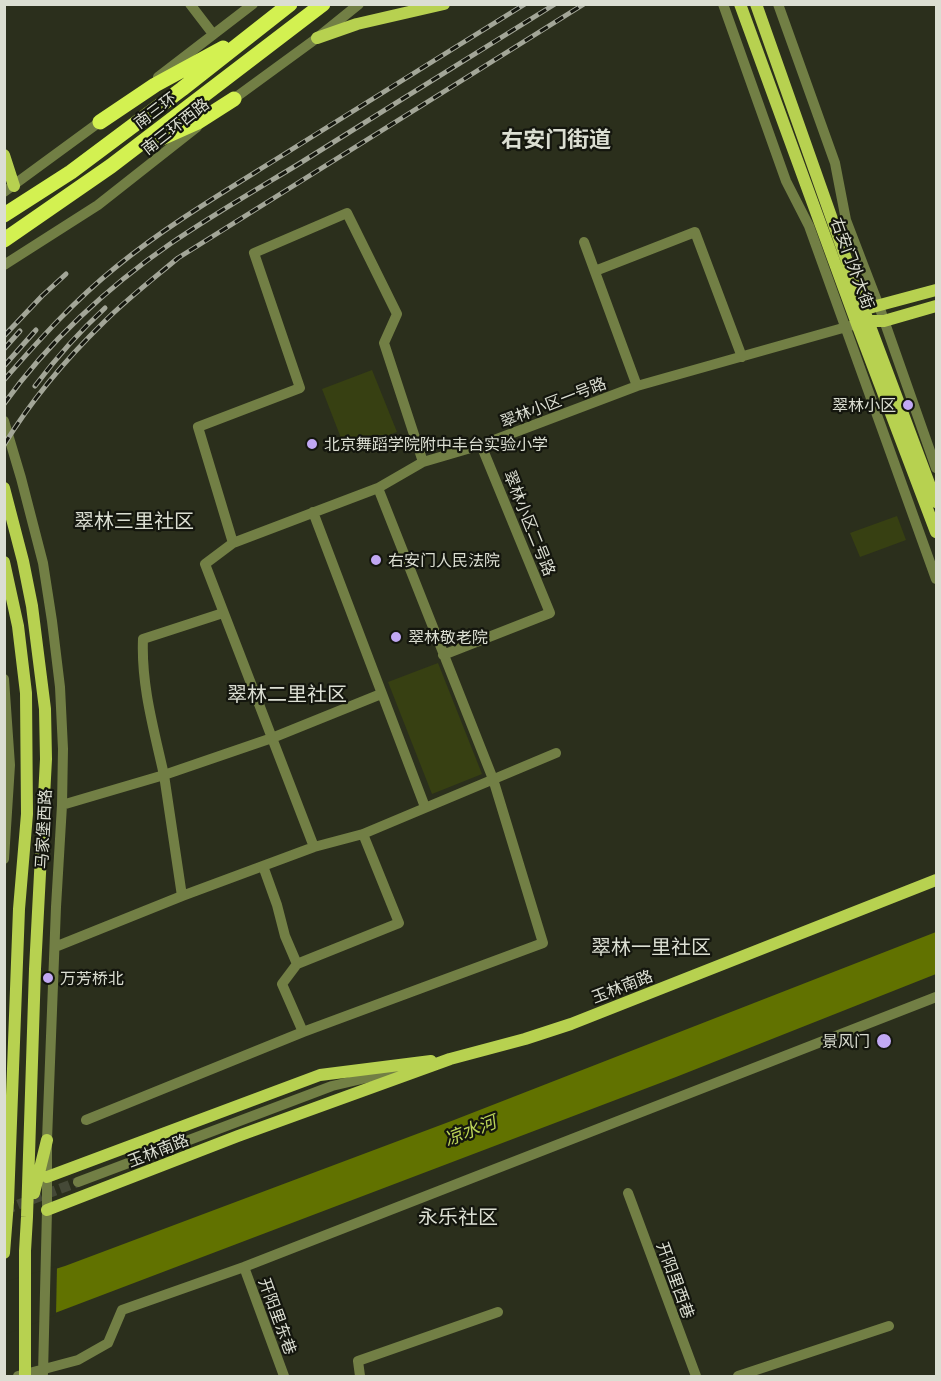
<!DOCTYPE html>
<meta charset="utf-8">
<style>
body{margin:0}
#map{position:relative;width:941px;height:1381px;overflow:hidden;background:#2b2f1c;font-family:Georgia,serif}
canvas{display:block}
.frame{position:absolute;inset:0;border:6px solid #dbded2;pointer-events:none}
</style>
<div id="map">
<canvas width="941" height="1381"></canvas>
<div class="frame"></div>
</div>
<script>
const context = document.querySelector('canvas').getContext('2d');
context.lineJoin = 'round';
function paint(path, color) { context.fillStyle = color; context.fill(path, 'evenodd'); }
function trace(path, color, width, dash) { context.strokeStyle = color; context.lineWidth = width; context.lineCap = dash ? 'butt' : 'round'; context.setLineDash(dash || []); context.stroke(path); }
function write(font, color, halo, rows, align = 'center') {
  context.font = font + ' Georgia,"Noto Sans SC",serif'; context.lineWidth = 4.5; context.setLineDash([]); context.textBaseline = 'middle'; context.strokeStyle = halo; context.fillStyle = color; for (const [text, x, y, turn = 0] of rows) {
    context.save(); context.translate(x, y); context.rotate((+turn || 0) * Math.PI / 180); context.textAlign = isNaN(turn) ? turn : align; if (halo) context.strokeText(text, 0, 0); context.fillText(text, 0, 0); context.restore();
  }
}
const green = new Path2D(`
 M 372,370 L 397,432 L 346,451 L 322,389 Z
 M 897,516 L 906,540 L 860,557 L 850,533 Z
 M 438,663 L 482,774 L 432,794 L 388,682 Z`);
const water = new Path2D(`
 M 936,932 L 936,974 L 676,1077 L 5,1332 L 5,1285 L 65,1266 L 454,1120 Z`);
const pier = new Path2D(`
 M 57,1266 L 56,1315 L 4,1335 L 4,1282 Z`);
const minorTunnel = new Path2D(`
 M 4,1210 L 78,1182`);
const minor = new Path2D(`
 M 190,4 L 213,34
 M 723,4 L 786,181 L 809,226 L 936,579
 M 778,4 L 835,163 L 846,220 L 879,306 L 936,468
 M 158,77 L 253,4
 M 228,103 L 317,38 L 359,4
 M 4,192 L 105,118
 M 584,242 L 637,386
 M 4,265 L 98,205 L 197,127
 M 595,271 L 695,232 L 742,357
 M 4,421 L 21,478 L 43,563 L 52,621 L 60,687 L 63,749 L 62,805 L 56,907 L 47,1140 L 47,1210 L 43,1374
 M 313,512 L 425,807
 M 233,543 L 198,427 L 300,388 L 254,253 L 347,213 L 397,314 L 384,343 L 423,462
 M 223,613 L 143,639 C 141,685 154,730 164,775 L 272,738 L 381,694
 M 443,655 L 550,613 L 481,445
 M 4,679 L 10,765 L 4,859
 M 62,805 L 164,775 L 182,896
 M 314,847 L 205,564 L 233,543 L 378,488 L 423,462 L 481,445 L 637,386 L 857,324
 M 263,866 L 277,905 L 285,936 L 297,964
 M 55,947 L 182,896 L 314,847 L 363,834 L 556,753
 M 303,1032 L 282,984 L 297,964 L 399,923 L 363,834
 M 86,1120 L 303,1032 L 543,943 L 493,779 L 378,488
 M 78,1182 L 332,1086 L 409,1068
 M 628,1193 L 696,1376
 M 244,1267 L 284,1376
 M 18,1376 L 78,1360 L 108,1343 L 122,1310 L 244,1267 L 936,997
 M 360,1376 L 358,1361 L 498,1312
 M 738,1376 L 889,1326`);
const major = new Path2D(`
 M 740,4 L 857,324 L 936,532
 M 756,4 L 868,321 L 936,502
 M 317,38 L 357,24 L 444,4
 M 4,155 L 14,186
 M 862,315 L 865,309 L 936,290
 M 861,323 L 868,321 L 884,321 L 936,306
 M 4,488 L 23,561 L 32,606 L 45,709 L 46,759 L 35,969 L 27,1217 L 25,1251 L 25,1376
 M 4,562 L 18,626 L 26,693 L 27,814 L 19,909 L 8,1202 L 4,1253
 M 47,1177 L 320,1075 L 431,1061
 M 34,1193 L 47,1140
 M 47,1210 L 238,1136 L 450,1059 L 525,1039 L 571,1024 L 936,880`);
const highway = new Path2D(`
 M 100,122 L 155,85 L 223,48
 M 153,142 L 198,122 L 234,99
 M 4,215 L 71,172 L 182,89 L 290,4
 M 4,240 L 111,166 L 323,4`);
const rail = new Path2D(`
 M 4,336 L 42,296 L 66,274
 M 4,349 L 20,331
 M 4,366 L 36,330
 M 4,380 C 39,340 75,300 116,267 C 171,222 234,186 294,148 C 370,100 448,52 525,4
 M 35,386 C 56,358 79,332 105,308
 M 4,404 C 47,343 109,286 170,244 C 211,216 254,191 297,165 C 383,111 468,58 555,4
 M 4,445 C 32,399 66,359 104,322 C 127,299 153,279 178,258 L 584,4`);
const markers = [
 [908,405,6,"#c1a8f3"],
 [312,444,6,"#c1a8f3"],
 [376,560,6,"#c1a8f3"],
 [396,637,6,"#c1a8f3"],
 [48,978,6,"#c1a8f3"],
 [884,1041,8,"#c1a8f3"]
];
const streetNames = [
 ["南三环",155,110,-37],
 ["南三环西路",175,126,-38],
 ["右安门外大街",853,263,70],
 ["翠林小区一号路",553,402,-21],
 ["翠林小区二号路",530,523,68],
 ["马家堡西路",43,829,-87],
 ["玉林南路",622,986,-21],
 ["玉林南路",158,1150,-21],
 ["开阳里西巷",676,1280,70],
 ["开阳里东巷",278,1316,70]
];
const poiNames = [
 ["翠林小区",896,405,"right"],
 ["北京舞蹈学院附中丰台实验小学",324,444],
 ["右安门人民法院",388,560],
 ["翠林敬老院",408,637],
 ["万芳桥北",60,978],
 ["景风门",870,1041,"right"]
];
const waterNames = [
 ["凉水河",470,1130,-21]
];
const quarterNames = [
 ["翠林三里社区",134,520],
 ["翠林二里社区",287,693],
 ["翠林一里社区",651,946],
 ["永乐社区",458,1216]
];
const districtNames = [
 ["右安门街道",556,139]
];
paint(green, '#374012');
paint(water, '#617200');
paint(pier, '#2b2f1c');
trace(minorTunnel, '#454937', 10, [10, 5]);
trace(minor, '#727f45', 10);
trace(major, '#b7d150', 12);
trace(highway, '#d3f151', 15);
trace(rail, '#a3a698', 5);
trace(rail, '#14160e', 3, [9]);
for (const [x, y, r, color] of markers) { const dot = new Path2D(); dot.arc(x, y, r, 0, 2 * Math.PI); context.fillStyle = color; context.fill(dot); trace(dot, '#14160e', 2); }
write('16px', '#dbded2', '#14160e', streetNames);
write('16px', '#dbded2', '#14160e', poiNames, 'left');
write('italic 18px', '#bcd558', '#14160e', waterNames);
write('20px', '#dbded2', '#14160e', quarterNames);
write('bold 22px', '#dbded2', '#14160e', districtNames);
</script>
